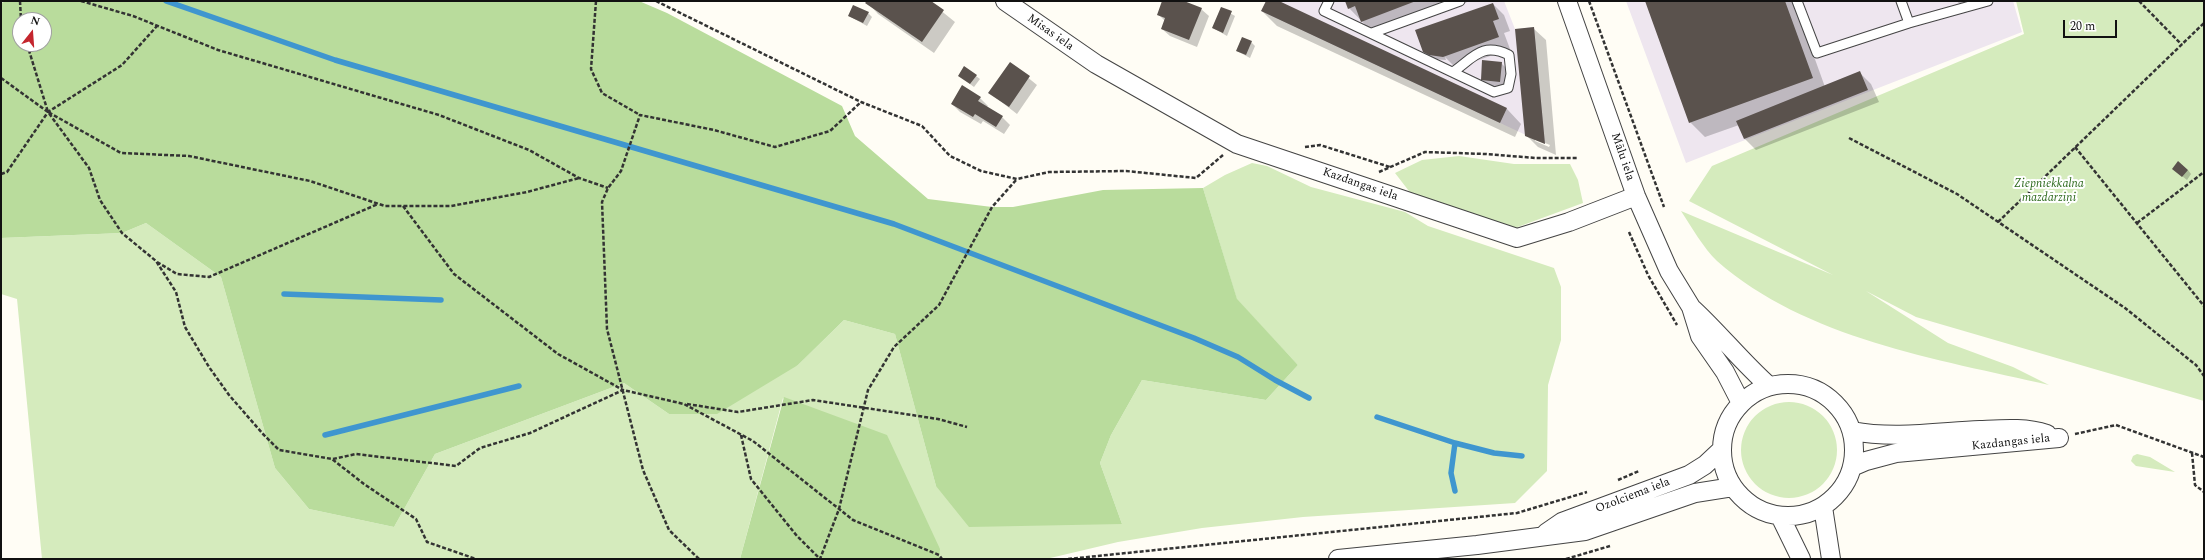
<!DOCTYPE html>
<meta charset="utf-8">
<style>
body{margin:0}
#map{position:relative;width:2205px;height:560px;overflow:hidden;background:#fffdf5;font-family:Spectral,serif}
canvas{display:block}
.frame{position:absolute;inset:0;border:2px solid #111;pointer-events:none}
.north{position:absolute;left:12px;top:12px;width:40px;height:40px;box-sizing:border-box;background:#fff;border:1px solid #a0a0a0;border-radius:50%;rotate:17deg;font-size:11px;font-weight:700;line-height:16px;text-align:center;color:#111}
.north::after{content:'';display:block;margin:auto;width:14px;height:18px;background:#c4262e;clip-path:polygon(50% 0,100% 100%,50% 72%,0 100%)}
.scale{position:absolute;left:2063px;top:20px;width:54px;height:18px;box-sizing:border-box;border:2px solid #111;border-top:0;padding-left:5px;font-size:12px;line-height:14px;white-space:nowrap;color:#111;-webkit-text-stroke:3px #fff;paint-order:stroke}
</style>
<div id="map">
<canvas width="2205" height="560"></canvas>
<div class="frame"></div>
<div class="north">N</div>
<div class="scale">20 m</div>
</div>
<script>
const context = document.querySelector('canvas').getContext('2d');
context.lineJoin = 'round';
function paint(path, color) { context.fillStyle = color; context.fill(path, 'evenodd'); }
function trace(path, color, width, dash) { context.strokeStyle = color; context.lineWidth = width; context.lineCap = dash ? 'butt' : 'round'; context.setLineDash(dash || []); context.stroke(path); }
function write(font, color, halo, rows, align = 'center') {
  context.font = font + ' Spectral,serif'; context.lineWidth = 4; context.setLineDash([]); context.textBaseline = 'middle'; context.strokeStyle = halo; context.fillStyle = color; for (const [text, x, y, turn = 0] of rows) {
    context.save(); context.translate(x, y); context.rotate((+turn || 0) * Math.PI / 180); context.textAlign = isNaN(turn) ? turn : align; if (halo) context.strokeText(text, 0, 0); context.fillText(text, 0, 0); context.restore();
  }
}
const industrial = new Path2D(`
 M 1266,1 L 1504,1 L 1515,29 L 1534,27 L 1545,144 L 1261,11 Z
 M 1626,1 L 2013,1 L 2022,32 L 1686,163 Z`);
const green = new Path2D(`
 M 2016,1 L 2204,1 L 2204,401 L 1916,317 L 1866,291 L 1948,343 L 2013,367 L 2049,385 C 1937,359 1806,339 1717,261 C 1704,249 1691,226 1681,211 L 1833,275 L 1689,201 L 1712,166 L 2024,34 Z
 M 1459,156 L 1514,164 L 1570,164 L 1578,180 L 1583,203 L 1515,228 L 1412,195 L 1395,173 L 1422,160 Z
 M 1252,163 L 1267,166 L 1311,187 L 1405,212 L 1428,226 L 1554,268 L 1561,287 L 1561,340 L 1548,385 L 1547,471 L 1515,503 L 1303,517 L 1202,528 L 1118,542 L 1046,559 L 939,559 L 783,398 L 740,559 L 42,559 L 17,299 L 1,294 L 1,238 L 122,233 L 146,223 L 221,277 L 275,468 L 309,509 L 394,527 L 435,454 L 624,383 L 669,414 L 798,365 L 844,320 L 895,334 L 936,486 L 1122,524 L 1100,463 L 1111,435 L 1142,380 L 1266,400 L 1298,365 L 1237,300 L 1203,188 L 1225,175 Z
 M1741 450a48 48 0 1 1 96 0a48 48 0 1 1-96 0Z
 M 2137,454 L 2150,457 L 2175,472 L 2136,466 L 2131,461 L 2133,456 Z`);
const forest = new Path2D(`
 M 7,1 L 639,1 L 667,13 L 842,106 L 855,136 L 928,199 L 992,207 L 1013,207 L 1103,190 L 1203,188 L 1237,299 L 1298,365 L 1266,400 L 1142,380 L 1111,435 L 1100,463 L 1122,524 L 969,527 L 936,486 L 895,334 L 844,320 L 798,365 L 717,414 L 669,414 L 624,383 L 435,454 L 394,527 L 309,509 L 275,468 L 221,277 L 146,223 L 122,233 L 1,238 L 1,3 ZM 20,20 L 44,20 L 44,44 L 20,44 Z
 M 784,397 L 887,435 L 940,549 L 939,559 L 740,559 Z`);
const shadow = new Path2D(`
 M 868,1 L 929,1 L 955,22 L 934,53 L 878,14 L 867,2 Z
 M 1163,1 L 1181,1 L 1201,9 L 1209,16 L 1197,47 L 1170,36 L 1162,29 L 1165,21 L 1158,14 Z
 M 1267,1 L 1276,1 L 1507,109 L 1521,124 L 1515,137 L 1277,26 L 1262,11 Z
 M 1346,1 L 1470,1 L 1376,36 L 1349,8 Z
 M 1646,1 L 1794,1 L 1825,87 L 1860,73 L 1871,84 L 1879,102 L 1756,150 L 1745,139 L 1739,125 L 1705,137 L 1690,122 Z
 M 1957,1 L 1992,1 L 1963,8 Z
 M 1493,4 L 1504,15 L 1510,31 L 1504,33 L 1510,49 L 1456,68 L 1445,57 L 1446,60 L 1433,59 L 1424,52 Z
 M 1221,8 L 1235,16 L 1227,36 L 1213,28 Z
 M 868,13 L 872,17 L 867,26 L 849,16 Z
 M 1534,29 L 1546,40 L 1556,155 L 1538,147 L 1526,135 ZM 1535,139 L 1550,145 L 1549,147 L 1535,141 Z
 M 1251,42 L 1255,46 L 1250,58 L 1237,51 Z
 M 1010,63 L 1037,85 L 1017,114 L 990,93 Z
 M 1501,63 L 1509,71 L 1508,89 L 1490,88 L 1482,80 Z
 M 959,76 L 976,76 L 980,79 L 974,87 Z
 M 980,98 L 988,106 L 987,107 L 1002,117 L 1010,125 L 1004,134 L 983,121 L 981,124 L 960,112 L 952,104 Z
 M 2188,170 L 2191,174 L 2187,180 L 2177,172 Z`);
const stream = new Path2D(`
 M 166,1 L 335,60 L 894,224 L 1194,338 L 1238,357 L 1275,380 L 1309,398
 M 284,294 L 441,300
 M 1377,417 L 1455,443 L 1451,473 L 1455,491
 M 325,435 L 519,386
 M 1455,443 L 1494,453 L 1522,456`);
const building = new Path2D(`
 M 867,1 L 931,1 L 944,10 L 922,42 L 865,3 Z
 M 1162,1 L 1184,1 L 1202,8 L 1189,40 L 1161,29 L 1165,18 L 1157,15 Z
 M 1266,1 L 1279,1 L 1507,108 L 1500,123 L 1261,11 Z
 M 1345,1 L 1416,1 L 1361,22 L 1355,6 L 1348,9 Z
 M 1645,1 L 1785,1 L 1813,78 L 1689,123 Z
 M 1493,3 L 1499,19 L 1493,21 L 1499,37 L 1443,57 L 1429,55 L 1423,52 L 1415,30 Z
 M 853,5 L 869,12 L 863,23 L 848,16 Z
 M 1221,7 L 1232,11 L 1223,33 L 1212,28 Z
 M 1534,27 L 1545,144 L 1525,136 L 1515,29 Z
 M 1242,37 L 1252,41 L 1246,55 L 1236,51 Z
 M 1482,60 L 1502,62 L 1500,82 L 1481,80 Z
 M 1010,62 L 1030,76 L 1009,107 L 988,93 Z
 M 964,66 L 977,75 L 970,84 L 958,76 Z
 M 1860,71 L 1868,90 L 1744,139 L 1736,121 Z
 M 962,85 L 981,97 L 978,101 L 1003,116 L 996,127 L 975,114 L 973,117 L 951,104 Z
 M 2178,161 L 2188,170 L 2182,177 L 2172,169 Z`);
const path = new Path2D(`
 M 20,1 L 21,20
 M 81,1 L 133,16 L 218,50 L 439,115 L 529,150 L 579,178 L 608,188
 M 596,1 L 591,69 L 602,93 L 640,115
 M 656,1 L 861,102 L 922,126 L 950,156 L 981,171 L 1017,179 L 1049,172 L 1126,171 L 1196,178 L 1223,155
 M 1589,1 L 1664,207
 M 2139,1 L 2182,45
 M 27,44 L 48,112 L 121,153 L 189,156 L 310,181 L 385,206 L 451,206 L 527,192 L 579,178
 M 1,78 L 48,112 L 89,168 L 100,200 L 122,233 L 156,261 L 176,292 L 185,327 L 209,367 L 229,395 L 263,434 L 279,450 L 332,459 L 364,484 L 416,519 L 427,542 L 476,559
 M 1849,138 L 1957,194 L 2125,308 L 2196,365 L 2204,376
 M 1305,147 L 1320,145 L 1390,167
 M 2075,147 L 2204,306
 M 1379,172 L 1425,152 L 1486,154 L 1536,158 L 1578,158
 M 1,174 L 7,172 L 48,112 L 122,65 L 157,26
 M 403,206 L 454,274 L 558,354 L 623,390
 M 1998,222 L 2204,23
 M 2137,223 L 2204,172
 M 1629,232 L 1648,275 L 1677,325
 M 157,262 L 177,274 L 209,277 L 378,204
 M 687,404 L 738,412 L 813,400 L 938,419 L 967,427
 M 2075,434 L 2116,425 L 2204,457
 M 741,435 L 751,479 L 797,536 L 820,559 L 839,509 L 868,390 L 894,347 L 939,305 L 992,207 L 1017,179
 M 2192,453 L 2195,485 L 2204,492
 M 333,459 L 356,454 L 456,466 L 480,448 L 530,433 L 623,390 L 684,404 L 753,441 L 853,520 L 939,555 L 942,559
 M 1618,480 L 1639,471
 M 699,559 L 669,530 L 643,470 L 607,329 L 602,202 L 608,188 L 621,171 L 640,115 L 714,130 L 775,147 L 830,131 L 861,102
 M 1068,559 L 1517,513 L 1587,492
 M 1566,559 L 1610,546`);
const service = new Path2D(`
 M 1329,1 L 1324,11 L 1494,92 L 1508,88 L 1511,74 L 1509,55 C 1482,42 1474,57 1453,72
 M 1797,1 L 1817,53 L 1909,23 L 1901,1
 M 1909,23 L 1988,1
 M 1372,33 L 1460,1`);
const minor = new Path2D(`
 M 1005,1 L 1096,64 L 1237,144 L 1517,238 L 1569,222 L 1636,196
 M 1567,1 L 1636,196 L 1669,271 L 1691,307 L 1700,336 L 1725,372 L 1741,403
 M 1693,309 C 1720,334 1742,362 1769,386
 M1722 450a66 66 0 1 1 132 0a66 66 0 1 1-132 0Z
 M 1852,431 C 1893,439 1938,432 1980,430 C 2003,429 2025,427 2047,434
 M 1852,467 L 1866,461 L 1896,453 L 2059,438
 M 1823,507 L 1831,559
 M 1780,516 L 1801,559
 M 1546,533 L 1562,522 L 1689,475 L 1705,465 L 1721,450
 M 1338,559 L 1477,545 L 1585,531 L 1695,493 L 1733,487`);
const streetNames = [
 ["Misas iela",1050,33,35],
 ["Mālu iela",1622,157,71],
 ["Kazdangas iela",1360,185,19],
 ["Kazdangas iela",2011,443,-6],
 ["Ozolciema iela",1633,496,-21]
];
const parkNames = [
 ["Ziepniekkalna",2049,185],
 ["mazdārziņi",2049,199]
];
paint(industrial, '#eee6ef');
paint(green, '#d5ebbd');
paint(forest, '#b9dc9c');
paint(shadow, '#0003');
trace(stream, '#3f96cf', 5.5);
paint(building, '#5a524d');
trace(service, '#444', 11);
trace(minor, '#444', 20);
trace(path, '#333', 2.5, [4, 2]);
trace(service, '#fff', 9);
trace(minor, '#fff', 18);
write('12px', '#111', '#fff', streetNames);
write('italic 12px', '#2f6b1f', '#fff', parkNames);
</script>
